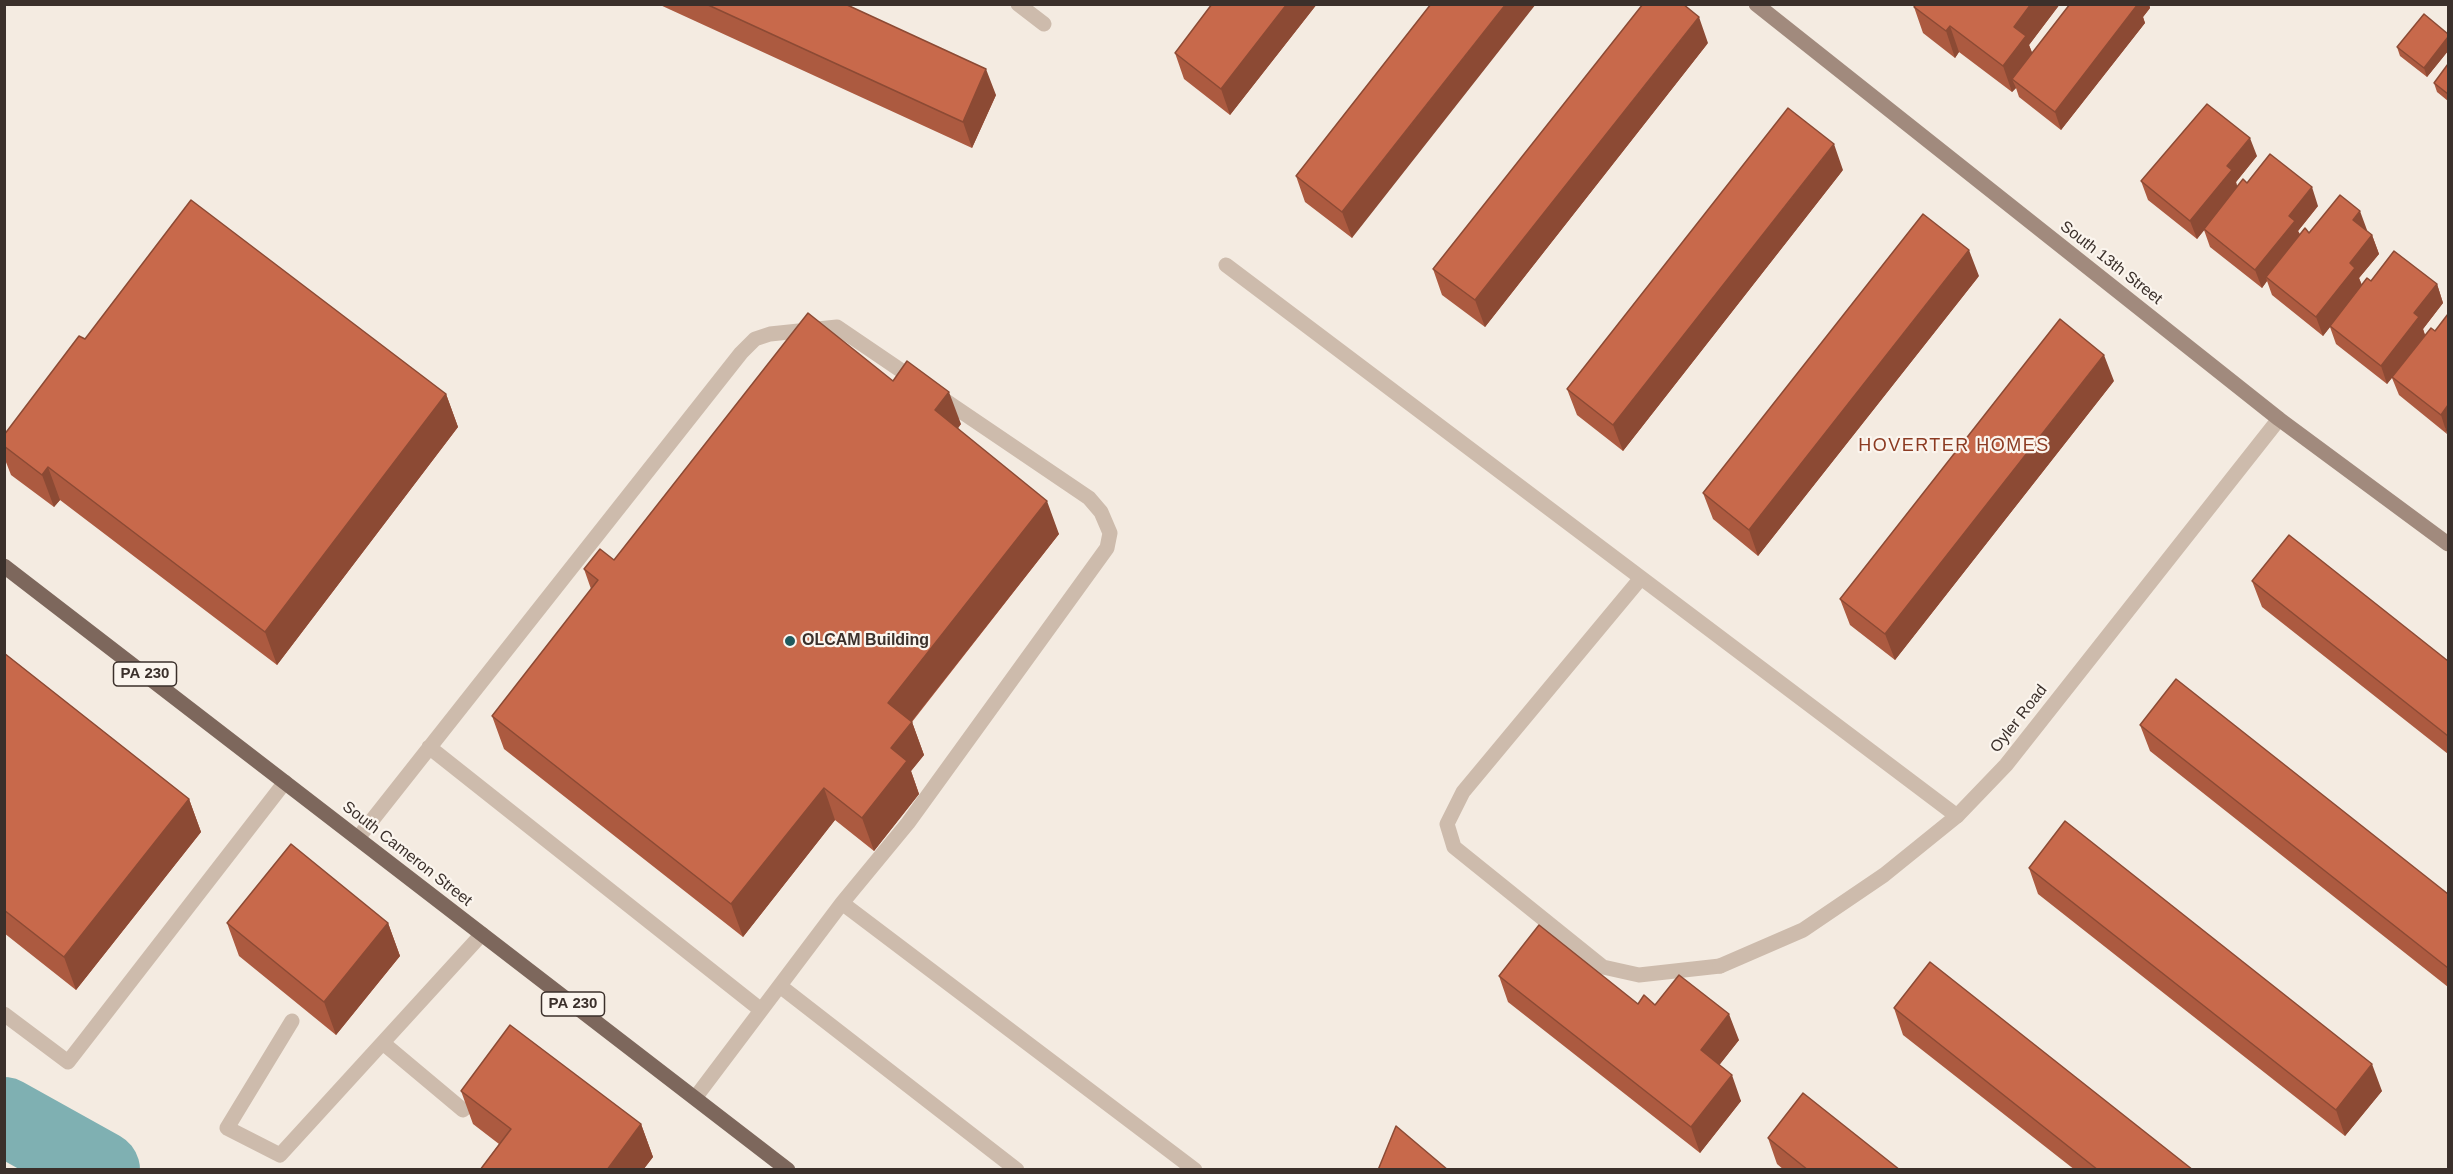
<!DOCTYPE html>
<style>
body{margin:0}
#map{position:relative;width:2453px;height:1174px;overflow:hidden;background:#f4ebe1;font-family:Arial,sans-serif}
canvas{display:block}
.frame{position:absolute;inset:0;border:6px solid #3b302b;pointer-events:none}
</style>
<div id="map">
<canvas width="2453" height="1174"></canvas>
<div class="frame"></div>
</div>
<script>
const context = document.querySelector('canvas').getContext('2d');
context.lineJoin = 'round';
function trace(path, color, width, dash) { context.strokeStyle = color; context.lineWidth = width; context.lineCap = dash ? 'butt' : 'round'; context.setLineDash(dash || []); context.stroke(path); }
function paint(path, color) { context.fillStyle = color; context.fill(path, 'evenodd'); }
function write(font, color, halo, rows, align = 'center') {
  context.font = font + ' Arial,sans-serif'; context.lineWidth = 4.5; context.setLineDash([]); context.textBaseline = 'middle'; context.strokeStyle = halo; context.fillStyle = color; for (const [text, x, y, turn = 0] of rows) {
    context.save(); context.translate(x, y); context.rotate((+turn || 0) * Math.PI / 180); context.textAlign = isNaN(turn) ? turn : align; if (halo) context.strokeText(text, 0, 0); context.fillText(text, 0, 0); context.restore();
  }
}
const river = new Path2D(`
 M 4,1116 L 101,1170`);
const lane = new Path2D(`
 M 1226,265 L 1957,816
 M 1641,578 L 1463,792 L 1447,824 L 1454,847 L 1603,967 L 1639,975 L 1720,966
 M 429,747 L 761,1010
 M 358,838 L 741,353 L 755,339 L 770,334 L 837,327 L 918,382
 M 842,903 L 1195,1170
 M 780,986 L 1017,1170
 M 4,1014 L 68,1062 L 285,782
 M 292,1021 L 227,1128 L 280,1155 L 482,934
 M 383,1043 L 463,1110
 M 695,1098 L 842,903 L 908,823 L 1107,548 L 1110,533 L 1101,512 L 1089,498 L 937,395`);
const street = new Path2D(`
 M 1018,4 L 1044,24
 M 1720,966 L 1803,930 L 1884,875 L 1957,816 L 2006,765 L 2279,419`);
const secondary = new Path2D(`
 M 1756,4 L 2279,419 L 2448,544`);
const primary = new Path2D(`
 M 4,566 L 788,1170`);
const wall = new Path2D(`
 M 658,4 L 845,4 L 996,95 L 972,148 Z
 M 1212,4 L 1317,4 L 1230,115 L 1184,79 L 1175,53 Z
 M 1431,4 L 1352,238 L 1305,202 L 1296,176 Z
 M 1916,4 L 2060,4 L 2029,45 L 2032,53 L 2070,4 L 2149,4 L 2150,8 L 2143,17 L 2145,23 L 2061,130 L 2019,97 L 2016,88 L 2012,92 L 1959,52 L 1955,58 L 1923,33 L 1914,7 Z
 M 2448,34 L 2448,51 L 2427,77 L 2400,56 L 2397,47 Z
 M 1708,43 L 1485,327 L 1442,295 L 1433,269 Z
 M 2448,64 L 2448,101 L 2437,92 L 2434,83 Z
 M 2257,156 L 2236,182 L 2237,187 L 2247,183 L 2318,206 L 2298,231 L 2300,234 L 2309,233 L 2367,230 L 2366,231 L 2372,235 L 2379,254 L 2359,278 L 2362,285 L 2371,281 L 2437,284 L 2443,303 L 2423,329 L 2425,335 L 2447,434 L 2399,395 L 2392,378 L 2387,384 L 2336,344 L 2330,327 L 2323,336 L 2272,295 L 2267,281 L 2262,288 L 2210,247 L 2204,230 L 2197,239 L 2148,200 L 2141,181 Z
 M 1843,170 L 1623,451 L 1577,415 L 1567,389 Z
 M 1979,276 L 1758,556 L 1713,519 L 1703,493 Z
 M 85,339 L 446,394 L 458,427 L 277,665 L 60,500 L 54,507 L 11,475 L 4,457 L 4,435 Z
 M 893,381 L 961,424 L 958,428 L 1059,534 L 912,722 L 924,755 L 911,771 L 919,794 L 874,851 L 835,820 L 743,937 L 504,749 L 492,716 L 591,589 L 584,569 L 614,560 Z
 M 2114,381 L 1895,660 L 1850,625 L 1840,599 Z
 M 2252,581 L 2448,661 L 2448,754 L 2262,607 Z
 M 4,653 L 189,799 L 201,832 L 76,990 L 4,933 Z
 M 2140,725 L 2448,894 L 2448,987 L 2150,751 Z
 M 2029,868 L 2382,1091 L 2345,1136 L 2038,894 Z
 M 227,923 L 388,923 L 400,956 L 336,1035 L 239,956 Z
 M 1499,976 L 1638,1004 L 1655,1005 L 1739,1040 L 1719,1065 L 1741,1101 L 1700,1153 L 1508,1002 Z
 M 1894,1008 L 2193,1170 L 2075,1170 L 1903,1035 Z
 M 461,1091 L 641,1124 L 653,1157 L 643,1170 L 480,1170 L 499,1144 L 473,1124 Z
 M 1768,1138 L 1900,1170 L 1784,1170 L 1777,1164 Z`);
const shadedWall = new Path2D(`
 M 1287,4 L 1317,4 L 1230,115 L 1221,89 Z
 M 1506,4 L 1536,4 L 1352,238 L 1342,212 Z
 M 2031,4 L 2060,4 L 2029,45 L 2036,62 L 2012,79 L 2016,88 L 2012,92 L 2003,66 L 2014,27 Z
 M 2135,4 L 2149,4 L 2150,8 L 2143,17 L 2145,23 L 2061,130 L 2055,112 Z
 M 1699,17 L 1708,43 L 1485,327 L 1475,300 Z
 M 1950,26 L 1959,52 L 1955,58 L 1946,31 Z
 M 2448,37 L 2448,51 L 2427,77 L 2424,68 Z
 M 986,69 L 996,95 L 972,148 L 963,122 Z
 M 2250,138 L 2257,156 L 2236,182 L 2238,189 L 2197,239 L 2190,221 L 2227,166 Z
 M 1834,144 L 1843,170 L 1623,451 L 1613,425 Z
 M 2312,187 L 2318,206 L 2298,231 L 2302,239 L 2266,277 L 2267,281 L 2262,288 L 2255,270 L 2289,216 Z
 M 2360,211 L 2367,230 L 2360,238 L 2353,220 Z
 M 2372,235 L 2379,254 L 2359,278 L 2362,286 L 2323,336 L 2316,317 L 2350,263 Z
 M 1969,250 L 1979,276 L 1758,556 L 1749,530 Z
 M 2437,284 L 2443,303 L 2423,329 L 2425,335 L 2387,384 L 2381,366 L 2414,313 Z
 M 2104,355 L 2114,381 L 1895,660 L 1885,634 Z
 M 949,392 L 961,424 L 947,443 L 935,410 Z
 M 446,394 L 458,427 L 277,665 L 265,632 Z
 M 2448,405 L 2448,432 L 2447,434 L 2441,415 Z
 M 48,467 L 60,500 L 54,507 L 42,475 Z
 M 1047,501 L 1059,534 L 900,736 L 888,703 Z
 M 912,722 L 924,755 L 911,771 L 919,794 L 874,851 L 862,818 L 891,748 Z
 M 824,788 L 835,820 L 743,937 L 731,904 Z
 M 189,799 L 201,832 L 76,990 L 64,957 Z
 M 388,923 L 400,956 L 336,1035 L 324,1002 Z
 M 1729,1014 L 1739,1040 L 1710,1077 L 1701,1050 Z
 M 2372,1064 L 2382,1091 L 2345,1136 L 2336,1110 Z
 M 1732,1075 L 1741,1101 L 1700,1153 L 1691,1127 Z
 M 641,1124 L 653,1157 L 643,1170 L 607,1170 Z`);
const building = new Path2D(`
 M 706,4 L 845,4 L 986,69 L 963,122 Z
 M 1212,4 L 1287,4 L 1221,89 L 1175,53 Z
 M 1431,4 L 1506,4 L 1342,212 L 1296,176 Z
 M 1643,4 L 1683,4 L 1699,17 L 1475,300 L 1433,269 Z
 M 1916,4 L 2031,4 L 2014,27 L 2026,36 L 2003,66 L 1950,26 L 1946,31 L 1914,7 Z
 M 2070,4 L 2138,4 L 2055,112 L 2012,79 Z
 M 2424,14 L 2448,34 L 2448,37 L 2424,68 L 2397,47 Z
 M 2448,64 L 2448,94 L 2434,83 Z
 M 2207,104 L 2250,138 L 2227,166 L 2232,170 L 2190,221 L 2141,181 Z
 M 1788,108 L 1834,144 L 1613,425 L 1567,389 Z
 M 2270,154 L 2312,187 L 2289,216 L 2295,221 L 2255,270 L 2204,229 L 2243,179 L 2247,183 Z
 M 2340,195 L 2360,211 L 2353,220 L 2372,235 L 2350,263 L 2355,268 L 2316,317 L 2266,277 L 2305,228 L 2309,233 Z
 M 191,200 L 446,394 L 265,632 L 48,467 L 42,475 L 4,446 L 4,435 L 79,336 L 85,339 Z
 M 1923,214 L 1969,250 L 1749,530 L 1703,493 Z
 M 2394,251 L 2437,284 L 2414,313 L 2419,317 L 2381,366 L 2330,326 L 2367,278 L 2371,281 Z
 M 808,313 L 893,381 L 907,361 L 949,392 L 935,410 L 1047,501 L 888,703 L 912,722 L 891,748 L 907,761 L 862,818 L 824,788 L 731,904 L 492,716 L 598,580 L 584,569 L 600,549 L 614,560 Z
 M 2448,314 L 2448,405 L 2441,415 L 2392,377 L 2431,328 L 2435,331 Z
 M 2060,319 L 2104,355 L 1885,634 L 1840,599 Z
 M 2289,535 L 2448,661 L 2448,736 L 2252,581 Z
 M 4,653 L 189,799 L 64,957 L 4,910 Z
 M 2176,679 L 2448,894 L 2448,968 L 2140,725 Z
 M 2065,821 L 2372,1064 L 2336,1110 L 2029,868 Z
 M 291,844 L 388,923 L 324,1002 L 227,923 Z
 M 1539,925 L 1638,1004 L 1644,995 L 1655,1005 L 1679,975 L 1729,1014 L 1701,1050 L 1732,1075 L 1691,1127 L 1499,976 Z
 M 1930,962 L 2193,1170 L 2098,1170 L 1894,1008 Z
 M 510,1025 L 641,1124 L 607,1170 L 480,1170 L 511,1129 L 461,1091 Z
 M 1803,1093 L 1900,1170 L 1808,1170 L 1768,1138 Z
 M 1396,1126 L 1448,1170 L 1378,1170 Z`);
const markers = [
 [790,641,6,"#1f5a5e"]
];
const shields = [
 [145,674,63],
 [573,1004,63]
];
const shieldNames = [
 ["PA 230",145,674],
 ["PA 230",573,1004]
];
const streetNames = [
 ["South 13th Street",2111,263,38],
 ["Oyler Road",2019,719,-52],
 ["South Cameron Street",407,854,38]
];
const poiNames = [
 ["OLCAM Building",802,641]
];
const neighbourhoodNames = [
 ["HOVERTER HOMES",1954,446]
];
trace(river, '#7fb0b2', 78);
trace(lane, '#cdbbac', 15);
trace(street, '#cdbbac', 15);
trace(secondary, '#a18a7d', 15);
trace(primary, '#7d675c', 15);
paint(wall, '#ac5a40');
paint(shadedWall, '#8c4a34');
paint(building, '#c8694b');
trace(building, '#8c4a34', 1.5);
for (const [x, y, r, color] of markers) { const dot = new Path2D(); dot.arc(x, y, r, 0, 2 * Math.PI); context.fillStyle = color; context.fill(dot); trace(dot, '#fbf5ee', 2); }
for (const [x, y, w] of shields) { const box = new Path2D(); box.roundRect(x - w / 2, y - 12, w, 24, 4.5); context.fillStyle = '#fbf5ee'; context.fill(box); trace(box, '#3b302b', 1.5); }
write('bold 15px', '#3b302b', null, shieldNames);
write('16px', '#3b302b', '#fbf5ee', streetNames);
write('bold 16px', '#3b302b', '#fbf5ee', poiNames, 'left');
context.letterSpacing = '1.5px';
write('18px', '#8c3b22', '#fbf5ee', neighbourhoodNames);
context.letterSpacing = '0px';
</script>
